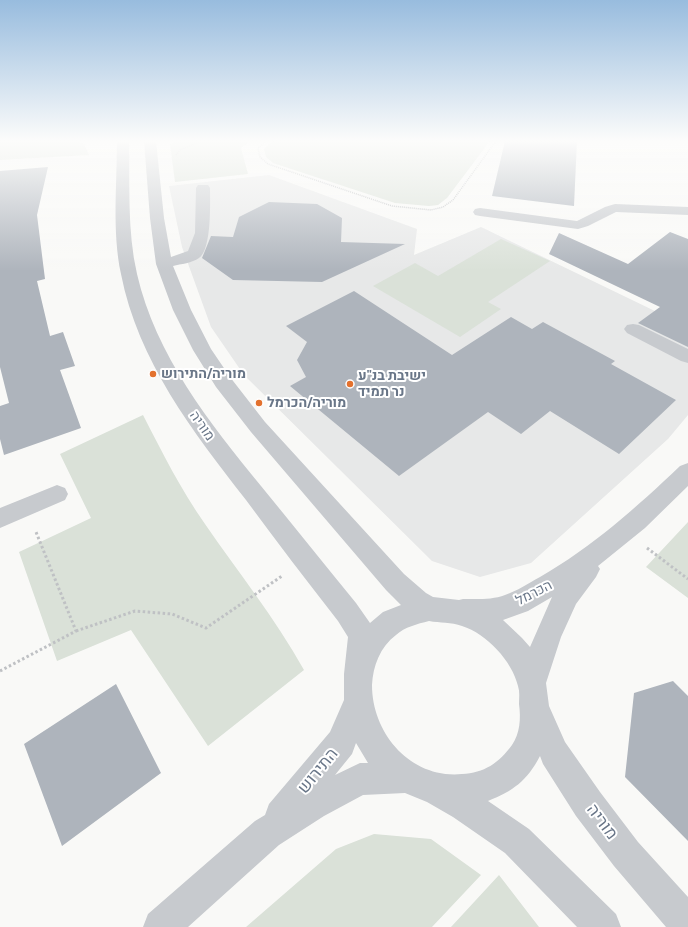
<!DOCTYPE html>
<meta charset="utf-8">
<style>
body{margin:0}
canvas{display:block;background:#f9f9f7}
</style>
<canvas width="688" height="927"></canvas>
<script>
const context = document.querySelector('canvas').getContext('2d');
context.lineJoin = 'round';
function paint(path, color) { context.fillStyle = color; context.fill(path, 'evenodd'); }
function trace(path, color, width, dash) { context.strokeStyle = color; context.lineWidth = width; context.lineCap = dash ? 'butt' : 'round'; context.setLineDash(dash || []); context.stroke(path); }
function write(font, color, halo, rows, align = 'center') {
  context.font = font + ' Cabin,Heebo,sans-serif'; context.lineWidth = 4; context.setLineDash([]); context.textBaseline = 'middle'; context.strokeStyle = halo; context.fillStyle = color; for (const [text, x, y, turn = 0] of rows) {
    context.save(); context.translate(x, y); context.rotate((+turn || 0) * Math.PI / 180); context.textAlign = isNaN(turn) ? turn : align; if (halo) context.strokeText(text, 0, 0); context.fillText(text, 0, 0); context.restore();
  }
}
const built = new Path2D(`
 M 269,175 L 417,229 L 414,255 L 481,227 L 688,327 L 688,415 L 668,439 L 531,563 L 480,577 L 432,561 L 244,375 L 211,327 L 182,247 L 169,186 Z`);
const green = new Path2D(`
 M 0,141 L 78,141 L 84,144 L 89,155 L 0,160 Z
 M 175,141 L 250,141 L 241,148 L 248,174 L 175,182 L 170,144 Z
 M 275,141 L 490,141 L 447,198 L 438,205 L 429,206 L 395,203 L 273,163 L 266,157 L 264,149 L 271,142 Z
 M 501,239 L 550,261 L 488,302 L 501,309 L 460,337 L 373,286 L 415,263 L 438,276 Z
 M 143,415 C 162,452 181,490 205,524 C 238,572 275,618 304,670 L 208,746 L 131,630 L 57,661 L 19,552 L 91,518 L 60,454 Z
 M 688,522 L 688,598 L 646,567 Z
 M 374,834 L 431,839 L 481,875 L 432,927 L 246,927 L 336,849 Z
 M 499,875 L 539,927 L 451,927 Z`);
const building = new Path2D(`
 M 505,141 L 577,141 L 574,206 L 492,196 Z
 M 48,167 L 37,215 L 45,279 L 37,281 L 50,336 L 63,332 L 75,366 L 60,370 L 81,428 L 4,455 L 0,439 L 0,406 L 9,403 L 0,367 L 0,171 Z
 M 269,202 L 317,204 L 342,218 L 341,242 L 405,244 L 322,282 L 233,280 L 202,258 L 211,236 L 233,237 L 239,217 Z
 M 670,232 L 688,239 L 688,347 L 638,323 L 660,307 L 549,254 L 559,233 L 628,264 Z
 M 354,291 L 452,355 L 511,317 L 532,329 L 543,322 L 615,361 L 611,364 L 676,400 L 619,454 L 550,411 L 521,434 L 488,412 L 399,476 L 290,386 L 306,377 L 297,360 L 307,342 L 286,326 Z
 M 673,681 L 688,696 L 688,841 L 625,777 L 634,693 Z
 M 116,684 L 161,773 L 62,846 L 24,744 Z`);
const pathFar1 = new Path2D(`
 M 267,141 L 258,148 L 260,157 L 268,164 L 392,206 L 431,210 L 443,207 L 453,200 L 496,141
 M 176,155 L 180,150 L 201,141`);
const path = new Path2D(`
 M 647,548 L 688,579
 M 76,631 L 135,611 L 172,614 L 206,628 L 282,576
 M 0,671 L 76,631 L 36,532`);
const minor = new Path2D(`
 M 117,141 L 129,141 C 130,185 127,230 137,274 C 156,356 209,422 261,486 C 293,525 324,564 356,603 L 370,623 L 383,612 L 401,605 L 386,590 L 251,432 L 216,387 L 193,350 L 173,310 L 156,264 L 150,218 L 144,141 L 156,141 L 164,218 L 171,257 L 188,251 L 195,233 L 196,188 L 198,185 L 208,185 L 210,188 C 210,202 212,249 199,258 C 192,263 181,264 173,266 L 191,310 L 211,349 L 230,377 L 265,422 L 404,574 L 426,593 L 433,597 L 459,600 L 463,599 C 477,599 492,600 505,595 C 517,591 529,583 540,577 C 592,547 637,507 680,466 L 688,463 L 688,486 L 645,528 L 598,566 L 600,569 L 596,577 L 576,604 L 561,637 L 546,683 L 549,706 L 565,742 L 600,792 L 638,842 L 688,897 L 688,927 L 666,927 L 614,866 L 576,816 L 543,764 L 540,756 C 527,781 513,791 488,801 L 529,829 L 616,914 L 621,927 L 577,927 L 505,853 L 453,817 L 427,802 L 405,793 L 363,795 L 324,816 L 279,845 L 188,927 L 143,927 L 148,914 L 255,821 L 265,815 L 269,804 L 330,732 L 344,700 L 344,674 L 348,637 L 338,621 C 307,581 276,541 246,500 C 193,432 138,361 121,274 C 112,231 117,185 117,141 ZM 552,597 L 530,647 L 522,638 L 503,620 L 528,611 ZM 429,621 C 440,623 451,622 462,626 C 487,634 512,661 518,686 C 520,692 519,698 519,704 C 521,719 520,733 512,745 C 499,763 484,773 462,774 C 411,779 372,734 372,685 C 373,666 380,647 396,635 C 405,627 417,624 429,621 ZM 356,743 L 368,763 L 360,763 L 335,775 L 352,754 Z
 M 615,204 L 688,207 L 688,215 L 616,212 L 588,226 L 578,229 L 480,216 L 475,215 L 473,212 L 475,209 L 480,208 L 577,221 L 605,207 Z
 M 633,324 L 639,325 L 688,349 L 688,363 L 681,361 L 627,333 L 624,329 L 627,325 Z
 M 57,485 L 65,488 L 68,494 L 65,500 L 0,528 L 0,508 Z`);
const markers = [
 [153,374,4,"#e3712e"],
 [350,384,4,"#e3712e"],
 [259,403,4,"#e3712e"]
];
const poiNames = [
 ["מוריה/התירוש",161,374],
 ["ישיבת בנ\"ע",358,376],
 ["נר תמיד",358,392],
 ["מוריה/הכרמל",267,403]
];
const streetNames = [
 ["מוריה",202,426,55],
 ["הכרמל",534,593,-27]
];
const nearStreetnames = [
 ["התירוש",318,771,-51],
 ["מוריה",602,822,53]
];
paint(built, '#e7e8e8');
paint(green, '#dae1d8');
paint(building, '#aeb4bc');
trace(pathFar1, '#bfc1c4', 1.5, [1, 1]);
trace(path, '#bfc1c4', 3, [2.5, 2.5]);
paint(minor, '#c7cace');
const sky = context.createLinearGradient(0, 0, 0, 271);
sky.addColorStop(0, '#98bcde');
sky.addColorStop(0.52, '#fcfcfb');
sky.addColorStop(1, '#fcfcfb00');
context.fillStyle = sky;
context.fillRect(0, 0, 688, 271);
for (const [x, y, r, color] of markers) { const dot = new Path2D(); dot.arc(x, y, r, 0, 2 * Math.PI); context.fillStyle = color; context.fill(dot); trace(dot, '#fff', 1.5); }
write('bold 14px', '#697688', '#fff', poiNames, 'left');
write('14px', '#697688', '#fff', streetNames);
write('17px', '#697688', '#fff', nearStreetnames);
</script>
